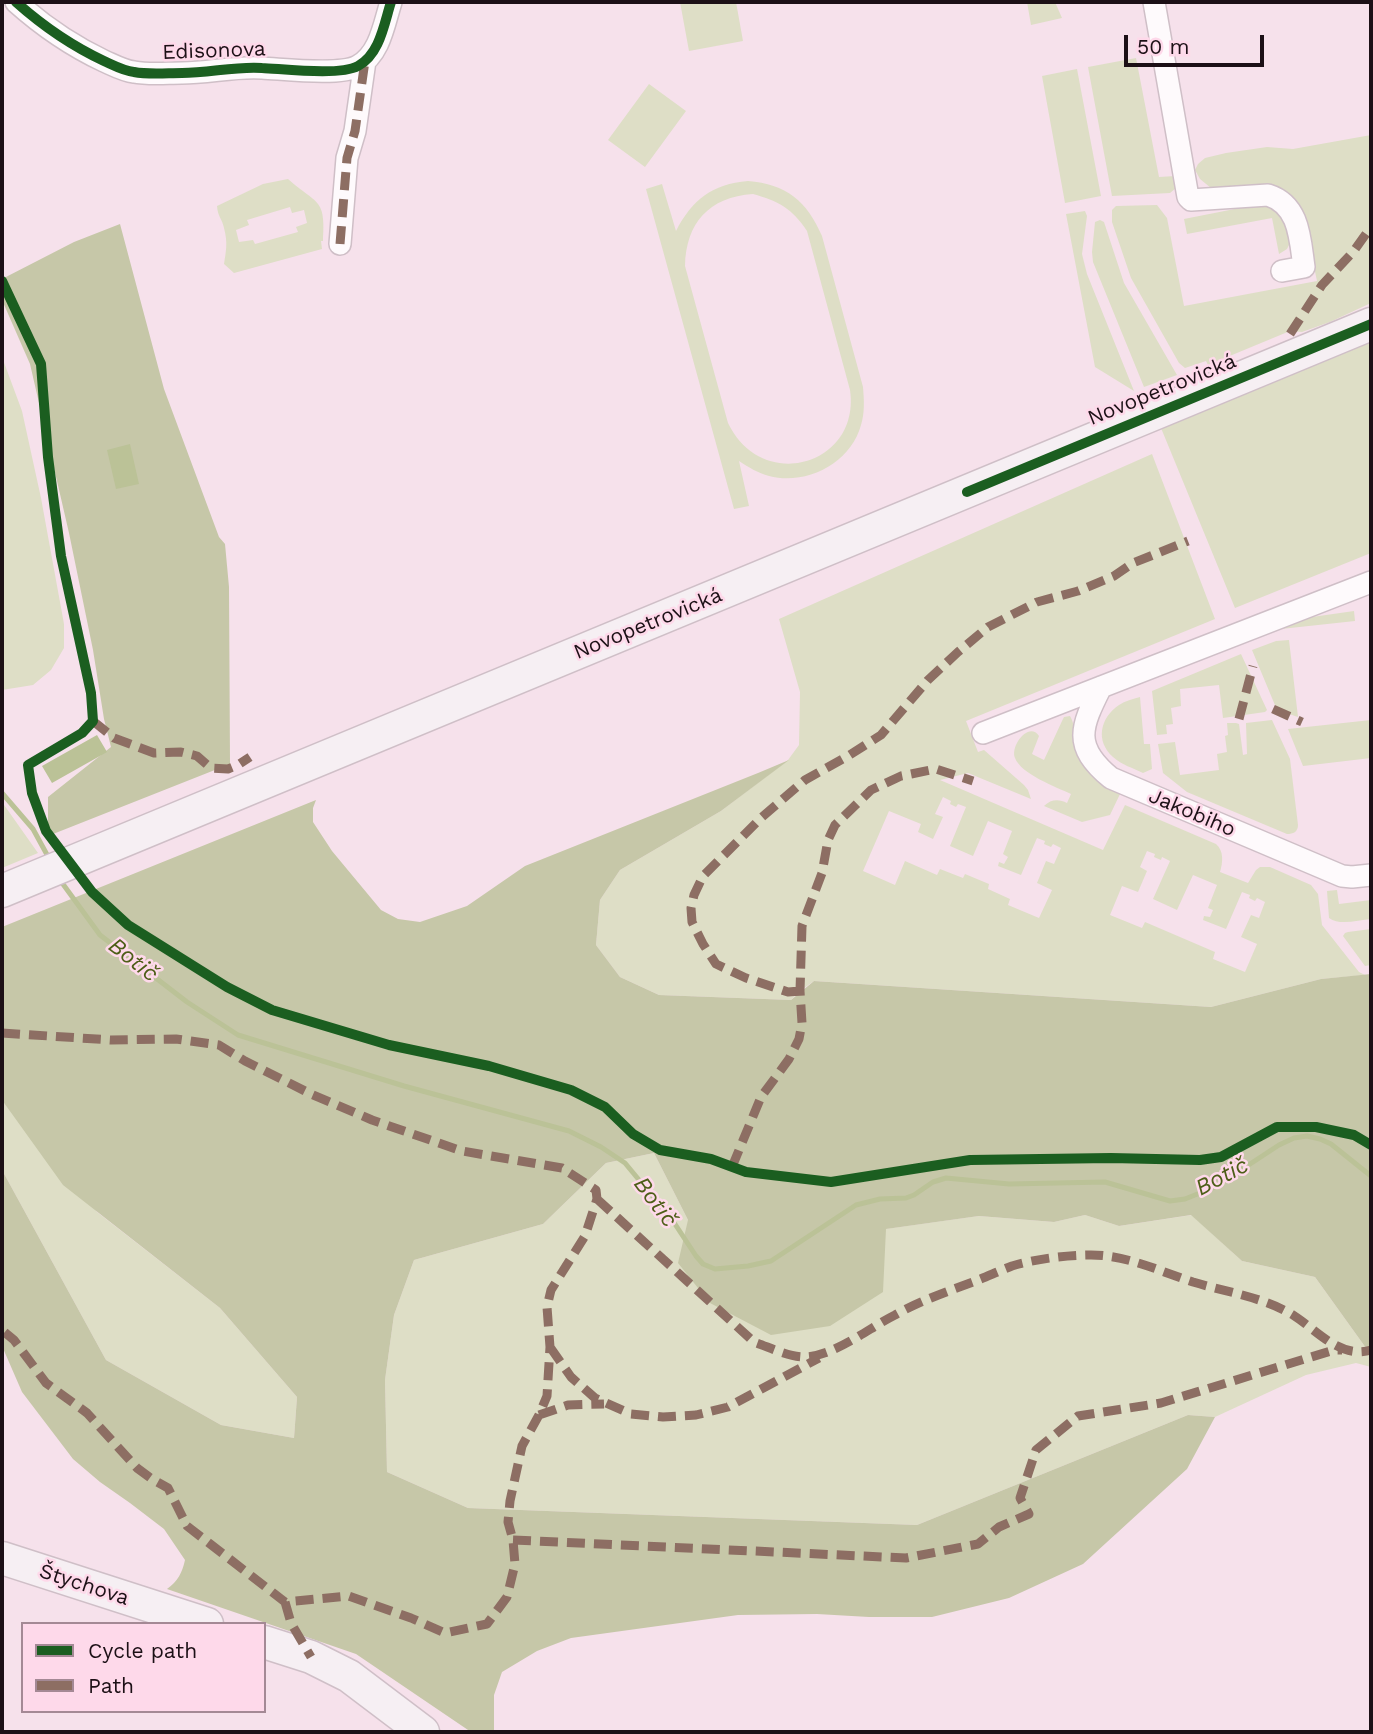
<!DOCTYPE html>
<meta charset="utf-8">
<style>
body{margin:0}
#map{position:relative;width:1373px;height:1734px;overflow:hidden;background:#f6e1eb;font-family:"Work Sans",sans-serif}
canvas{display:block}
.frame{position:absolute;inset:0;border:4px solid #1c1016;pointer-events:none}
.legend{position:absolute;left:21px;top:1622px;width:245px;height:91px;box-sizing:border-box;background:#fed9ea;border:2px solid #a48995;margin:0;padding:9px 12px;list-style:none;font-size:21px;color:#1c1016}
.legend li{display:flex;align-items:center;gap:14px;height:35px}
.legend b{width:35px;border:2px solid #a48995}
.scale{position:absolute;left:1124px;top:35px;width:140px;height:32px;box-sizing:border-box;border:4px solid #1c1016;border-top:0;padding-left:9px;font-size:21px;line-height:24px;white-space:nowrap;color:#1c1016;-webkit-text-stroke:5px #fed9ea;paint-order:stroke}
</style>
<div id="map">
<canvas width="1373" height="1734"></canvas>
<div class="frame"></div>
<ul class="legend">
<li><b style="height:9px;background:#1b5e20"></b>Cycle path</li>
<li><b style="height:9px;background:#8d6e63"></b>Path</li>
</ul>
<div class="scale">50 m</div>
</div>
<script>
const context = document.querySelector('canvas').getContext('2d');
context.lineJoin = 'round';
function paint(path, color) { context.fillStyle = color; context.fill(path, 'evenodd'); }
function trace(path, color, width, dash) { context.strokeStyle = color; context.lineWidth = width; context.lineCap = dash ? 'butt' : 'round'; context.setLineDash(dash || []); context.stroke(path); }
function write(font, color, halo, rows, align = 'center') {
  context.font = font + ' "Work Sans",sans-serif'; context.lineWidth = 5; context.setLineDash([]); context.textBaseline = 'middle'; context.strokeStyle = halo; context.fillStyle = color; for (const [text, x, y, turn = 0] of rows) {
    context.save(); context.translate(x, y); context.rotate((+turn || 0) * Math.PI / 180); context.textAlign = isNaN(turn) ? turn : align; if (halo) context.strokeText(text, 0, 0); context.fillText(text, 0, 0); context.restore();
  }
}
const green = new Path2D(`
 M 680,2 L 736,2 L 743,41 L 689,51 Z
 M 1027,2 L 1055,2 L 1062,18 L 1031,25 Z
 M 1136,58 L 1159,177 L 1176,176 L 1176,188 L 1170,193 L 1112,196 L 1088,67 Z
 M 1077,69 L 1101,196 L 1065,203 L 1042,76 Z
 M 649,84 L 686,111 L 645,167 L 608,140 Z
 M 1371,135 L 1371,303 L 1330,322 L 1302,332 L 1290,331 L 1208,365 L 1206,361 L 1185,368 L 1179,363 L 1131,278 L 1112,222 L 1112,210 L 1116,206 L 1157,205 L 1167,218 L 1184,306 L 1317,281 L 1302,210 L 1284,192 L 1211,188 L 1200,179 L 1195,170 L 1198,164 L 1205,158 L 1226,153 L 1267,147 L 1293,149 Z
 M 288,179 C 317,205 326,197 323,241 L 321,241 L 322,249 L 234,273 L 224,264 C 226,251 228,243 224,228 C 222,218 218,218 217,206 L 263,184 ZM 290,207 L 292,213 L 304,210 L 307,223 L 296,227 L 298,232 L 255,244 L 253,240 L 239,242 L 236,230 L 249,225 L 247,220 Z
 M 748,181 C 786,184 807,201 822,236 L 863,387 C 864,400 865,412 861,425 C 851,463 806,486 769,476 C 758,473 748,467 739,461 L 749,506 L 734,509 L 646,189 L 662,184 L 676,231 C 692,200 712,184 748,181 ZM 753,194 C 778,201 792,208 807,231 L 850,390 C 861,465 762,494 728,423 L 685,266 C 686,223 709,197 753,194 Z
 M 1260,204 L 1279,209 L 1286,216 L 1291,241 L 1287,249 L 1279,254 L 1272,218 L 1187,234 L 1184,219 Z
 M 1085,211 L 1087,216 L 1082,254 L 1087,274 L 1134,391 L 1095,367 L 1066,214 Z
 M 1100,220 L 1104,222 L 1124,283 L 1177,375 L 1144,387 L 1093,262 L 1092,252 L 1095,222 Z
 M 1371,340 L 1371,553 L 1235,608 L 1161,428 Z
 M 2,357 L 22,411 L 41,498 L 64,624 L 64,648 L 51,670 L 33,685 L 2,690 Z
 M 1152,454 L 1215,619 L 966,721 L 978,752 L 984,750 L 1024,785 L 1028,790 L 1031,799 L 968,773 L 940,780 L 1103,850 L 1125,805 L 1216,844 C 1224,851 1223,862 1220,872 L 1248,883 L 1256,870 L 1260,867 L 1270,867 L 1311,885 L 1318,894 L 1322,925 L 1359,972 L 1365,975 L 1321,979 L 1211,1007 L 814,981 L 800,991 L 791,1000 L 659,995 L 620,977 L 596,945 L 600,900 L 620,870 L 721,811 L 788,760 L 799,745 L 800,692 L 779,619 ZM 943,797 L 951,801 L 950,804 L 956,807 L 958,804 L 966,807 L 950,846 L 973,856 L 988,821 L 1012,831 L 1003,854 L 1008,857 L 1004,864 L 999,862 L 998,866 L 1021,875 L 1037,838 L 1045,841 L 1044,844 L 1051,847 L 1053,844 L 1061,848 L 1054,864 L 1046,861 L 1037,883 L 1052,890 L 1039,918 L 1008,905 L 1010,899 L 988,889 L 989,884 L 965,874 L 963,878 L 940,869 L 937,875 L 905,861 L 895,885 L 863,871 L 889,811 L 921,824 L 918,832 L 933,839 L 943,817 L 935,814 ZM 1147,851 L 1155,854 L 1154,857 L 1161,860 L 1162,857 L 1170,861 L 1153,899 L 1177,910 L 1193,875 L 1217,885 L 1208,908 L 1213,910 L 1210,917 L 1204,916 L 1203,920 L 1226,929 L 1242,892 L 1250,895 L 1249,898 L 1255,901 L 1257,898 L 1265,902 L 1259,918 L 1251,915 L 1241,937 L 1257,944 L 1245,972 L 1213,959 L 1215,952 L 1145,922 L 1142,928 L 1110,915 L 1122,886 L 1138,892 L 1147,871 L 1140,867 Z
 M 1354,611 L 1355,621 L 1281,629 L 1312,617 Z
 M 1289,640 L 1298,717 L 1277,710 L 1252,650 L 1276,641 Z
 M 1241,654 L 1267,710 L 1265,712 L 1223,718 L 1219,685 L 1180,689 L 1181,706 L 1171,708 L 1173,724 L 1166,725 L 1167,734 L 1157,735 L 1152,691 Z
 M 1140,697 L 1144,744 L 1150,744 L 1152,769 L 1143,773 C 1133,768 1122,765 1113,757 C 1095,741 1100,718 1119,705 C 1125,701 1133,699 1140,697 Z
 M 1070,716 C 1076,726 1074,738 1076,750 C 1081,771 1102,783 1120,794 L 1110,815 L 1082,822 L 1044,806 C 1051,799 1059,799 1067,803 L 1071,794 C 1056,787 1021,774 1015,758 C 1010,746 1029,721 1039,736 L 1032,754 L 1044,760 L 1062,721 L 1064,717 Z
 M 1272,720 L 1290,759 L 1298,825 C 1298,832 1293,834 1287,834 L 1187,792 L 1163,773 L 1158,744 L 1175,742 L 1180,775 L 1219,770 L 1217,754 L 1227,752 L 1225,736 L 1228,735 L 1227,723 L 1236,723 L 1239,724 L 1243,755 L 1247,754 L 1246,723 Z
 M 1371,720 L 1371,758 L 1303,766 L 1288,729 Z
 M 2,802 L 38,853 L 2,868 Z
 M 1337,890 L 1339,904 L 1371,900 L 1371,919 C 1358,920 1340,926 1329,918 L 1327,891 Z
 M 1371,929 L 1371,965 L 1365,966 L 1343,936 L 1345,933 L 1348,932 Z
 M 2,1083 L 97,1212 L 220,1308 L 297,1397 L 294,1438 L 221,1425 L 106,1360 L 2,1170 Z
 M 654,1153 L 688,1220 L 885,1229 L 979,1216 L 1054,1222 L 1085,1215 L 1119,1226 L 1192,1215 L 1242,1261 L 1315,1277 L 1371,1355 L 1371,1367 L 1356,1363 L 1306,1375 L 1215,1417 L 1188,1415 L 917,1525 L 468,1508 L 387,1472 L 385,1380 L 394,1315 L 414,1260 L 543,1224 L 606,1163 Z`);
const forest = new Path2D(`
 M 120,224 L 164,389 L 219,537 L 225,544 L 229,587 L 230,764 L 48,836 L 48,797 L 111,747 L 104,719 L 93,650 L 69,533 L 30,364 L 2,300 L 2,279 L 74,242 Z
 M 789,760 L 721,811 L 620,870 L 600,900 L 596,945 L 620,977 L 659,995 L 791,1000 L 814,981 L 1211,1007 L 1321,979 L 1371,974 L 1371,1355 L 1315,1277 L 1242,1261 L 1191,1215 L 1119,1226 L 1085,1215 L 1054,1222 L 979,1216 L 886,1229 L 883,1292 L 830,1326 L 771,1335 L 710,1303 L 678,1263 L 688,1220 L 654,1153 L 606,1163 L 543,1224 L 414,1260 L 394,1315 L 385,1380 L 387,1472 L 468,1508 L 917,1525 L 1188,1415 L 1215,1417 L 1187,1469 L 1083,1564 L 1009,1598 L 932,1617 L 869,1617 L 817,1614 L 738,1615 L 571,1638 L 537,1651 L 502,1672 L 494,1695 L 494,1732 L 471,1732 L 356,1654 L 167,1589 C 178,1581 182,1573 185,1560 L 164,1529 L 130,1503 L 100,1482 L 73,1459 L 22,1392 L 2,1346 L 2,1170 L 106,1360 L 221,1425 L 294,1438 L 297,1397 L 220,1308 L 63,1185 L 2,1100 L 2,927 L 316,800 L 313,808 L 313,822 L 332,851 L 381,910 L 398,919 L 420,922 L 467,906 L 525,866 L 758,773 Z`);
const water = new Path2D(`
 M 130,444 L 139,484 L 116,489 L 107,450 Z
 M 97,735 L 107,752 L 52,783 L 42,766 Z`);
const stream = new Path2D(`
 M 2,793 L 33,829 L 51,862
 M 60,880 L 100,935 L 187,1002 L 238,1035 L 404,1086 L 569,1131 L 601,1147 L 625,1163 L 673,1221 L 696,1256 L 703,1264 L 715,1269 L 748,1266 L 771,1261 L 856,1205 L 880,1199 L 906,1198 L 914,1195 L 933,1182 L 946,1178 L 1009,1184 L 1105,1182 L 1170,1201 L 1185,1199 L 1215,1187 L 1279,1145 L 1294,1138 L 1307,1136 L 1320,1139 L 1331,1144 L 1371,1176`);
const street = new Path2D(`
 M 16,2 C 44,27 70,45 104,61 C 113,65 124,71 134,72 C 149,75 167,73 182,73 C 209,73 236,66 262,68 C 284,69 340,76 358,66 C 380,54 384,24 391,2
 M 1154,2 L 1188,197 L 1191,200 L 1268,195 C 1300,205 1300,240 1304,267 L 1282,271
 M 340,244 L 347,158 L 355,131 L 365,61
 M 1101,687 C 1081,727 1072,746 1111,778 L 1342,876 L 1352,877 L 1371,875
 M 983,733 L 1371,582`);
const secondary = new Path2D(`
 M 2,891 L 1371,324
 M 2,1558 L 207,1624
 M 264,1642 L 311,1657 L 349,1676 L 423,1732`);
const quiet = new Path2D(`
 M 340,244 L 347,158 L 355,131 L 365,61
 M 1290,334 L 1322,285 L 1353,252 L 1371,227
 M 1273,709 L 1302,722
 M 1239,719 L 1253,666
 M 93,721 L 114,738 L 154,753 L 181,752 L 197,756 L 211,768 L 228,769 L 238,765 L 250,757
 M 800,991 L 788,992 L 746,978 L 716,964 L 703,944 L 692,922 L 691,908 L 694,895 L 703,876 L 762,817 L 805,780 L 848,756 L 881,735 L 928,680 L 958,652 L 988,627 L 1037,602 L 1078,591 L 1114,576 L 1133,563 L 1188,541
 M 2,1033 L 111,1040 L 176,1039 L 219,1045 L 245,1061 L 311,1094 L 372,1120 L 462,1151 L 562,1168 L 596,1190 L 597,1199 L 585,1236 L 551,1290 L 547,1307 L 550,1347 L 547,1396 L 539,1415 L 522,1446 L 510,1501 L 508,1522 L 513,1540 L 515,1564 L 507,1597 L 487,1624 L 445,1633 L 411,1618 L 349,1596 L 285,1602 L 187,1526 L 168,1488 L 152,1479 L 137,1468 L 87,1413 L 46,1383 L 14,1340 L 3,1331 L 2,1325
 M 732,1167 L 761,1097 L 789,1059 L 799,1039 L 802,1023 L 800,991 L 802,926 L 822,873 L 828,840 L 835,825 L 871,790 L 901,776 L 936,769 L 973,781
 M 597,1199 L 754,1342 C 769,1347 788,1357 804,1357 C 833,1357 869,1328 895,1315 C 920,1301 946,1292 973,1282 C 986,1277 999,1271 1012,1266 C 1035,1259 1066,1255 1091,1255 C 1127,1255 1159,1271 1193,1282 C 1226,1292 1263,1297 1293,1315 C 1318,1331 1340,1359 1371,1350
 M 550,1347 L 571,1377 L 595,1398 L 631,1414 L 663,1417 L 696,1415 L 728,1407 L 819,1358
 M 539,1415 L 568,1405 L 604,1404
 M 513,1540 L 906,1558 L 978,1544 L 999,1527 L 1029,1514 L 1020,1498 L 1036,1450 L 1078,1416 L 1161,1403 L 1334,1350 L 1342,1350
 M 285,1602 L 291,1623 L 311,1657`);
const cycleway = new Path2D(`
 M 16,2 C 44,27 70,45 104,61 C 113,65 124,71 134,72 C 149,75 167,73 182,73 C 209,73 236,66 262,68 C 284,69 340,76 358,66 C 380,54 384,24 391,2
 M 2,281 L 41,364 L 48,457 L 61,556 L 91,693 L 93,721 L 82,733 L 28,765 L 32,793 L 46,831 L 92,892 L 128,925 L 227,987 L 272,1010 L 389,1045 L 489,1066 L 571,1090 L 605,1107 L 633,1134 L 660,1150 L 711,1159 L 746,1172 L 831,1182 L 970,1160 L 1111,1158 L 1200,1160 L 1221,1157 L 1277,1127 L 1316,1127 L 1354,1135 L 1371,1145
 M 967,492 L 1371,324`);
const streetNames = [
 ["Edisonova",214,51,-2],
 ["Novopetrovická",1162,390,-22],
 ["Novopetrovická",648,624,-22],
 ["Jakobiho",1192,813,23],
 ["Štychova",84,1585,18]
];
const waterNames = [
 ["Botič",133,960,38],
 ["Botič",1222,1177,-28],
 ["Botič",655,1202,53]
];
paint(green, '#dedec6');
paint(forest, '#c6c7a8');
paint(water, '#bbc297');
trace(stream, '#bbc297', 5);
trace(street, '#cfbfc7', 24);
trace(secondary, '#cfbfc7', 35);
trace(street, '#fefafc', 21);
trace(secondary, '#f6eff3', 32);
trace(quiet, '#8d6e63', 9, [18, 9]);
trace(cycleway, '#1b5e20', 10);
write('21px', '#1c1016', '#fed9ea', streetNames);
write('italic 23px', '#4d5e17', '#fed9ea', waterNames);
</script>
